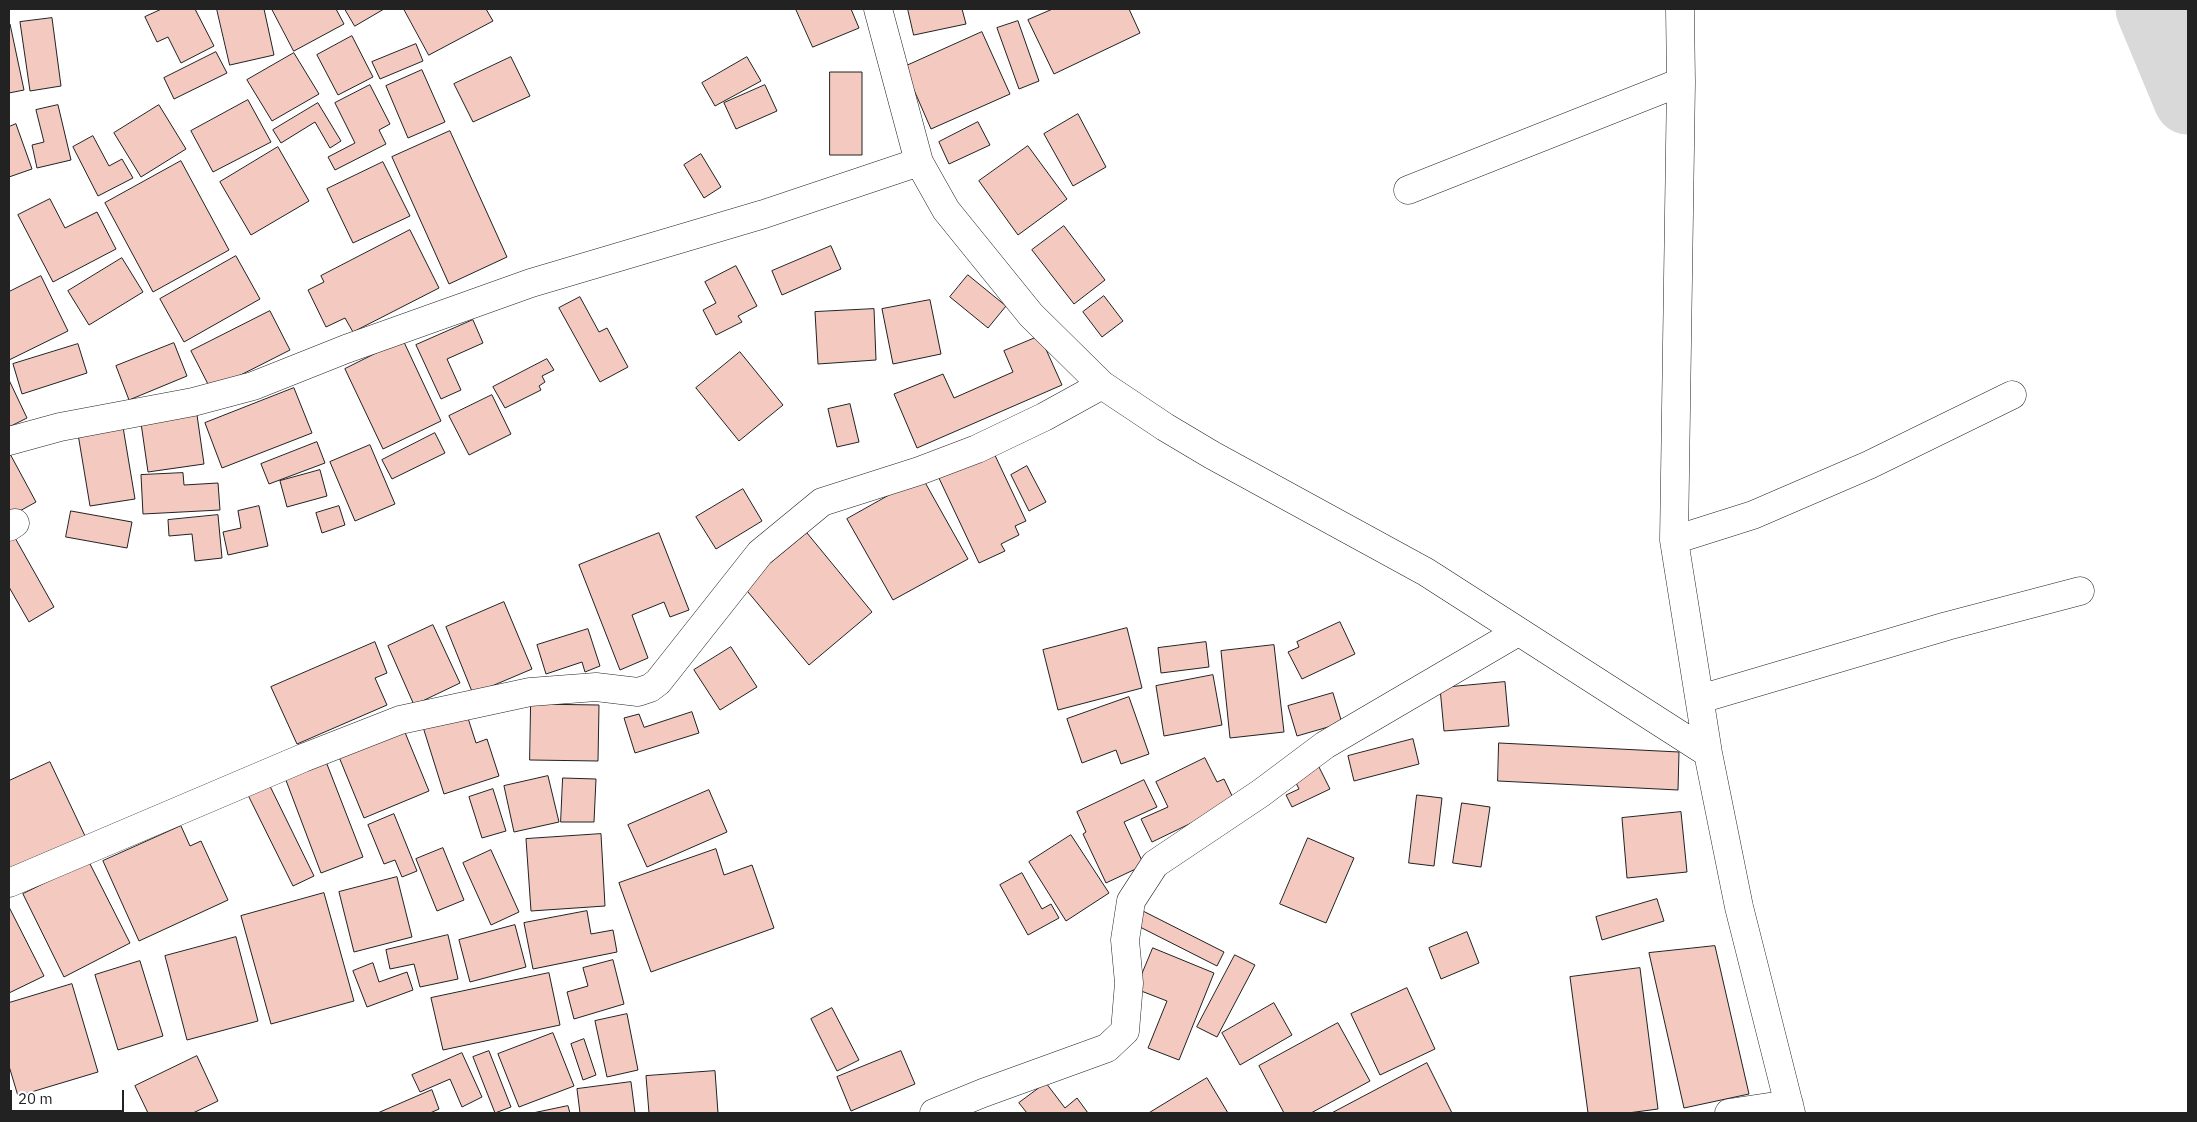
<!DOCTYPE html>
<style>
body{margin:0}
#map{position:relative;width:2197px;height:1122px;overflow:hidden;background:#fff;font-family:"IBM Plex Sans",sans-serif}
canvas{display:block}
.frame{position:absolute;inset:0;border:10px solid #222;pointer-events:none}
.scale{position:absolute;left:10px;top:1090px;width:114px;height:22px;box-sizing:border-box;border:2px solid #222;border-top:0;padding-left:6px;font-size:15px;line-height:18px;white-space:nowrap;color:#222;-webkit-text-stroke:4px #fff;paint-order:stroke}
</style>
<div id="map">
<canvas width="2197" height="1122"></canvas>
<div class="frame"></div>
<div class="scale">20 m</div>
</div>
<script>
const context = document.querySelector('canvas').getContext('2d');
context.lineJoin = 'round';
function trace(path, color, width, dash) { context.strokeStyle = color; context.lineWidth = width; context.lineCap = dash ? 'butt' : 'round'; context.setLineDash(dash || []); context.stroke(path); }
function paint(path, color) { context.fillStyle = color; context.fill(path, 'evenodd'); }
const river = new Path2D(`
 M 2150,9 L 2188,100`);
const building = new Path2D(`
 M 162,9 L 195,9 L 214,46 L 181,63 L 168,37 L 157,42 L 145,17 Z
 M 217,9 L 264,9 L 274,55 L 230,65 Z
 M 272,9 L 336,9 L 344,24 L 294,51 Z
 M 345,9 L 384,9 L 355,26 Z
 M 404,9 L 486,9 L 493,21 L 429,55 Z
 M 796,9 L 851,9 L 859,28 L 813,47 Z
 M 908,9 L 962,9 L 966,24 L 914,35 Z
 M 1053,9 L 1129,9 L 1140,33 L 1054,74 L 1028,20 Z
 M 52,18 L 61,86 L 30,91 L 20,22 Z
 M 1018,21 L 1039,81 L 1019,89 L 997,28 Z
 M 9,24 L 10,24 L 24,90 L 9,93 Z
 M 982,32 L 1010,94 L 931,129 L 904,67 Z
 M 352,36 L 373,77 L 338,95 L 317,55 Z
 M 416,44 L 423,61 L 380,79 L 372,62 Z
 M 216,52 L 227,73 L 174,99 L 164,78 Z
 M 294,53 L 319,94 L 272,121 L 247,80 Z
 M 511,57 L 530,96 L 473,122 L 454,84 Z
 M 747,57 L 761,81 L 715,106 L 702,83 Z
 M 422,70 L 445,122 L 408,138 L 386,86 Z
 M 830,72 L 862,72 L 862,155 L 830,155 Z
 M 370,85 L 390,124 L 379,130 L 386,144 L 335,170 L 328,157 L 355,143 L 335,103 Z
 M 765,85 L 777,111 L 736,129 L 724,103 Z
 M 248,100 L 271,142 L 213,172 L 191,131 Z
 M 318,103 L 341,141 L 330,148 L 315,122 L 281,143 L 273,130 Z
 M 58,105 L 71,160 L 37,168 L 32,145 L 44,142 L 36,110 Z
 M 159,105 L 186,149 L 141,177 L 114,133 Z
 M 1078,114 L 1106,167 L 1073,186 L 1044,134 Z
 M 978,122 L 990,145 L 949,164 L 939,142 Z
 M 16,124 L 32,169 L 9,177 L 9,127 Z
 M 450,131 L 507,257 L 449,284 L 392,157 Z
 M 93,136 L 109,166 L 122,159 L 133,178 L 98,196 L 73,147 Z
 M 1028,146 L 1067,199 L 1018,235 L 979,181 Z
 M 278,147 L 309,201 L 251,235 L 220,182 Z
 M 701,154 L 721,187 L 704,198 L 684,165 Z
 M 181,161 L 229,250 L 153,292 L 105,203 Z
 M 383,162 L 410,216 L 353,243 L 327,189 Z
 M 50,199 L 65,228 L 97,212 L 116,249 L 53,282 L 18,215 Z
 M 1064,226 L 1105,280 L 1074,304 L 1032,250 Z
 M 410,230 L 439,288 L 353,332 L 345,318 L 326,327 L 308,290 L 324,282 L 321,276 Z
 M 831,246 L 841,269 L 782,295 L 772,271 Z
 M 236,256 L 260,299 L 184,342 L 160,299 Z
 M 122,258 L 143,292 L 89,325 L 68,291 Z
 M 736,266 L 757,306 L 738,316 L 742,322 L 716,335 L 703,310 L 716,303 L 705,282 Z
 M 968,275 L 1006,306 L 988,328 L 950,297 Z
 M 41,276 L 68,331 L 9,360 L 9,292 Z
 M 1104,296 L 1123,321 L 1102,337 L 1083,312 Z
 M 580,297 L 599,332 L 607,328 L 628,367 L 600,382 L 559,308 Z
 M 930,300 L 941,354 L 893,364 L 882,309 Z
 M 874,309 L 876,360 L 818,364 L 815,312 Z
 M 270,311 L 290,350 L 211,390 L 191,351 Z
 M 473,320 L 483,343 L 447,359 L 461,390 L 441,399 L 416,345 Z
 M 1040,336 L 1062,385 L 917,448 L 894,394 L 943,374 L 954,398 L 1013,372 L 1004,351 Z
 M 403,340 L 441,421 L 383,449 L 345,369 Z
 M 174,343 L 187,376 L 129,400 L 116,366 Z
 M 78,344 L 87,373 L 22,394 L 13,364 Z
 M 740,352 L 783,405 L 739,441 L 696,388 Z
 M 547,359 L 554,370 L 542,376 L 545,382 L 539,386 L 541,390 L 505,408 L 493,387 Z
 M 9,380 L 27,418 L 9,427 Z
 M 294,388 L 312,433 L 222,468 L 205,423 Z
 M 492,395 L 511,434 L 469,455 L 449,416 Z
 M 850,404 L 859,442 L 837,447 L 828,409 Z
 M 197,415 L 204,464 L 148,472 L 141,423 Z
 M 123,427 L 135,499 L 90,506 L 78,434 Z
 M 435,433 L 445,453 L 392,479 L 382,460 Z
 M 317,442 L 325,463 L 269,484 L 261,464 Z
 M 370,445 L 395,504 L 355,521 L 330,462 Z
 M 992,449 L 1026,521 L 1015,526 L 1019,535 L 1001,544 L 1005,551 L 979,563 L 937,474 Z
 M 9,452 L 36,502 L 9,517 Z
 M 1027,466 L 1046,502 L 1029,511 L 1011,475 Z
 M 320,470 L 327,496 L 287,507 L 280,481 Z
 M 183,473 L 184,485 L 218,483 L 220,510 L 143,514 L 141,475 Z
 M 922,477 L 968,559 L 893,600 L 847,519 Z
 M 743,489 L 762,521 L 716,549 L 696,517 Z
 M 259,506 L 268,546 L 228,555 L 223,532 L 241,528 L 238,511 Z
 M 339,506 L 345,525 L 322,533 L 316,513 Z
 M 71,511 L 132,522 L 127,548 L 66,537 Z
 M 218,515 L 222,558 L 195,561 L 192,534 L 169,536 L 168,520 Z
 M 659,533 L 689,610 L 670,617 L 664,602 L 632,615 L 648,658 L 620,670 L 579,565 Z
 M 807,533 L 872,612 L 809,665 L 743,586 Z
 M 14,536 L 54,607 L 29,622 L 9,587 L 9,540 Z
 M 504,602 L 532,669 L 473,694 L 446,627 Z
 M 1340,622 L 1355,654 L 1302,679 L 1288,652 L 1299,647 L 1297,642 Z
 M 433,625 L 460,683 L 414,705 L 388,646 Z
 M 1127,628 L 1142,688 L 1058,710 L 1043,650 Z
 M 588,629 L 600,666 L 585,672 L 582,662 L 546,674 L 537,645 Z
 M 375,642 L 387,673 L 375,678 L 387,705 L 297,744 L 271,687 Z
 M 1206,642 L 1209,667 L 1161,673 L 1158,648 Z
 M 1274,645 L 1284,732 L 1230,738 L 1221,651 Z
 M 731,647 L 757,687 L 720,710 L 694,670 Z
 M 1213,675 L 1222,725 L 1164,736 L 1156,686 Z
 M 1505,682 L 1509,726 L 1444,731 L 1440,688 Z
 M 1333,693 L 1342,723 L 1297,736 L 1288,706 Z
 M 1129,697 L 1149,754 L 1121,764 L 1116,750 L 1082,763 L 1067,719 Z
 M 531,704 L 599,705 L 598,761 L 530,760 Z
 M 466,712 L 476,743 L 487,739 L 499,776 L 444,794 L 423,727 Z
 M 692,712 L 699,733 L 635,753 L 624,718 L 639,714 L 644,727 Z
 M 404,730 L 429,791 L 364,818 L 339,757 Z
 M 1413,739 L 1419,764 L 1354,781 L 1348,756 Z
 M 1499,743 L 1679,752 L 1678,790 L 1498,781 Z
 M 1205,758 L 1217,782 L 1224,779 L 1235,802 L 1152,842 L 1141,819 L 1168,807 L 1156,782 Z
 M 325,759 L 363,857 L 321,873 L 284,775 Z
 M 50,762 L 86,838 L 9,875 L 9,781 Z
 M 1317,763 L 1330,789 L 1292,807 L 1286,795 L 1299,789 L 1292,775 Z
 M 548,776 L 559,822 L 514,832 L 504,786 Z
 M 563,778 L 596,779 L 594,822 L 561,822 Z
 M 267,780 L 314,876 L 293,886 L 246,791 Z
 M 1144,780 L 1157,807 L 1124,822 L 1144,865 L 1106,883 L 1083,834 L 1086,832 L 1077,812 Z
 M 493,789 L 506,831 L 482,838 L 469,797 Z
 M 709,790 L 727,832 L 647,867 L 628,825 Z
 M 1417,795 L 1442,798 L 1434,866 L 1409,863 Z
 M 1462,803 L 1490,807 L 1481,867 L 1453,863 Z
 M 1681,812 L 1687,872 L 1627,878 L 1622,818 Z
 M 394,814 L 417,871 L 402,877 L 395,860 L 384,864 L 368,825 Z
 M 181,826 L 190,846 L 201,841 L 228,900 L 139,941 L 103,861 Z
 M 601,834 L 605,906 L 531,911 L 526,839 Z
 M 1071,835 L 1109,893 L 1066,921 L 1029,862 Z
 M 1308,838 L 1354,858 L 1326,923 L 1280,904 Z
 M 443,848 L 464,900 L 437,911 L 416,859 Z
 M 716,849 L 724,875 L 752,865 L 774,928 L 651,972 L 619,883 Z
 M 491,850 L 519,912 L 491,925 L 463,863 Z
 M 89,862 L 130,943 L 64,977 L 23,894 Z
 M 1022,873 L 1042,909 L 1051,904 L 1059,918 L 1028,935 L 1000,885 Z
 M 397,877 L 412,937 L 354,952 L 339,892 Z
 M 324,893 L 354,1001 L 271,1024 L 241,916 Z
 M 1657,899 L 1664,921 L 1602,940 L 1596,917 Z
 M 9,907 L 44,976 L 9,993 Z
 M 1141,910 L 1224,952 L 1217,966 L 1134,924 Z
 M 587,911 L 591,934 L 613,930 L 617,952 L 533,969 L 524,923 Z
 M 515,925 L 526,967 L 470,982 L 459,940 Z
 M 1467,932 L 1479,963 L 1441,979 L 1429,948 Z
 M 448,935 L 458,979 L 420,987 L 414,964 L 390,969 L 386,950 Z
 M 236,937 L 258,1021 L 187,1040 L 165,956 Z
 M 1715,946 L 1749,1094 L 1684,1108 L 1649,953 Z
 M 1153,948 L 1214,973 L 1179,1060 L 1148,1048 L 1167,1001 L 1136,989 Z
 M 1235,955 L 1255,965 L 1217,1037 L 1197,1027 Z
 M 613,960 L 624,1004 L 574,1019 L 567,992 L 588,986 L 583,968 Z
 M 140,961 L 163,1036 L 118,1050 L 95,975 Z
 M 373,963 L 379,982 L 407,972 L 413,990 L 367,1007 L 353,971 Z
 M 1640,968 L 1658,1109 L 1628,1113 L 1588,1113 L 1570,977 Z
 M 549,973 L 560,1025 L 443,1050 L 431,998 Z
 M 72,984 L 98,1072 L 18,1096 L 9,1066 L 9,1003 Z
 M 1407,988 L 1435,1049 L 1380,1075 L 1351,1014 Z
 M 1274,1003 L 1292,1035 L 1240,1065 L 1222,1033 Z
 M 832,1008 L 859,1060 L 837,1071 L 811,1019 Z
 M 627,1014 L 638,1070 L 607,1077 L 595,1021 Z
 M 1338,1023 L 1370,1081 L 1311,1113 L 1284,1113 L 1259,1066 Z
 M 553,1033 L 574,1086 L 519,1107 L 498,1054 Z
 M 584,1039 L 596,1075 L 583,1080 L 571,1044 Z
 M 489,1051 L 511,1107 L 495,1113 L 473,1057 Z
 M 901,1051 L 915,1084 L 851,1111 L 837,1077 Z
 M 462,1053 L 482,1097 L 462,1107 L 450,1079 L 420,1092 L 412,1075 Z
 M 197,1056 L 218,1101 L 193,1113 L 148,1113 L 135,1086 Z
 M 1427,1063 L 1452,1113 L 1332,1113 Z
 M 715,1071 L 718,1113 L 649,1113 L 646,1076 Z
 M 1207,1078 L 1228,1113 L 1149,1113 Z
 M 631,1082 L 635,1113 L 580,1113 L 577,1089 Z
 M 1046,1083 L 1065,1108 L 1077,1098 L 1088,1113 L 1027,1113 L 1019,1103 Z
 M 432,1090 L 439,1109 L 430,1113 L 378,1113 Z
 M 568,1106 L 570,1113 L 533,1113 Z`);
const street = new Path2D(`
 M 878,9 L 919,162 L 946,210 L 1031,315 L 1102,385 L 1165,427 L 1212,455 L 1426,572 L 1708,753
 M 1680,9 L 1681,82 L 1674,540 L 1708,753 L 1739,907 L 1791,1113
 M 1408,190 L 1681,82
 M 9,441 L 60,427 L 193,402 L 253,386 L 346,349 L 531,283 L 764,214 L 919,162
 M 9,527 L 15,523
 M 1674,540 L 1753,515 L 1869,465 L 2012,395
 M 1700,699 L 1947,626 L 2080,591
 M 9,883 L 303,758 L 400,720 L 530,692 L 596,687 L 638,692 L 650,688 L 658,682 L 760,553 L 822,502 L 919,471 L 977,449 L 1044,417 L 1102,385
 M 934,1113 L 983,1093 L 1107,1048 L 1125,1031 L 1129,983 L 1125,940 L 1131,901 L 1155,864 L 1261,793 L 1325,745 L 1518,632
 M 1729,1113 L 1789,1104`);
trace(river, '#d9d9d9', 69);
paint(building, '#f3c9c0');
trace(building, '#222', 1);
trace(street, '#222', 29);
trace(street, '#fff', 28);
</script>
